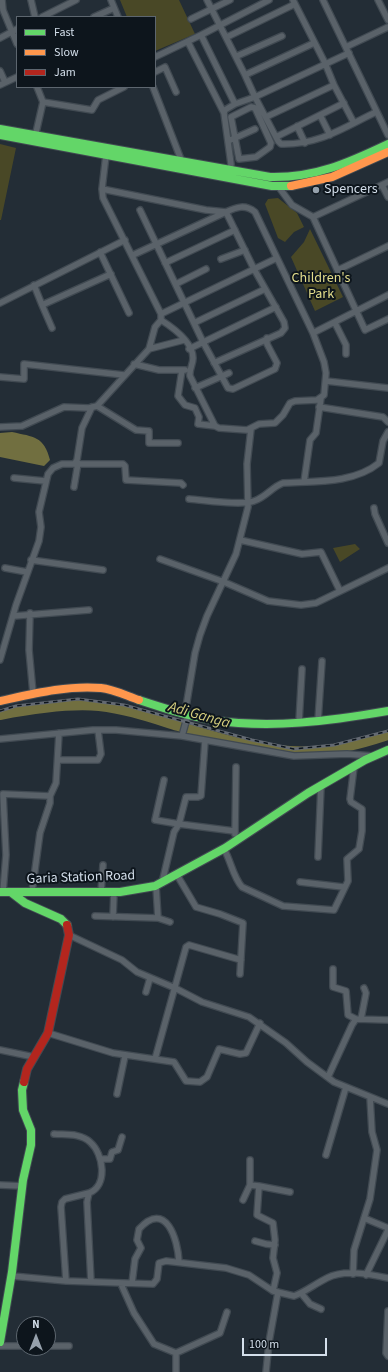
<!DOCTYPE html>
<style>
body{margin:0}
#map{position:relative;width:388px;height:1372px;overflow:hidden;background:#232d36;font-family:"Source Sans 3",sans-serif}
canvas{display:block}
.legend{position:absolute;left:16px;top:16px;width:140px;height:72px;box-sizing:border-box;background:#0d151c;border:1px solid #5d666f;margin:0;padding:5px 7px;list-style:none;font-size:12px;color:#d4dfeb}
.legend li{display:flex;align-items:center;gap:8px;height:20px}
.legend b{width:20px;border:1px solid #5d666f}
.north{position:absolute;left:16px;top:1316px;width:40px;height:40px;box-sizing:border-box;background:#0d151c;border:1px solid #5d666f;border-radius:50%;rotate:0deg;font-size:11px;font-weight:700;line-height:16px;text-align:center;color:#d4dfeb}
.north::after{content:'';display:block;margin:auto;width:14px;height:18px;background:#96a1ac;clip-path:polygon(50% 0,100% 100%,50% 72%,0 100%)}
.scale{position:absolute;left:242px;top:1338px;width:85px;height:18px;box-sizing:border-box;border:2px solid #d4dfeb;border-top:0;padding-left:5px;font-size:12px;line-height:14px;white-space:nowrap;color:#d4dfeb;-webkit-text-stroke:3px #0d151c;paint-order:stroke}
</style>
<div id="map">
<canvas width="388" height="1372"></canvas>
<ul class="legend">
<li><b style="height:5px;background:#63d668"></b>Fast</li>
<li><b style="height:5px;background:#ff974d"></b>Slow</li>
<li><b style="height:5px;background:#b3261e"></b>Jam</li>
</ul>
<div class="north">N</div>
<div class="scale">100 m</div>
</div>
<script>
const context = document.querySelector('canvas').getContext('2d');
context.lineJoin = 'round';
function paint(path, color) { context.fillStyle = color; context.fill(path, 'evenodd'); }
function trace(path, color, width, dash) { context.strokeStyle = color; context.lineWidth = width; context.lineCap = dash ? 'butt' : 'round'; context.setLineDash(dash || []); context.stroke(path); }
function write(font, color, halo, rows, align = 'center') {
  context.font = font + ' "Source Sans 3",sans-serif'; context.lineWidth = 4; context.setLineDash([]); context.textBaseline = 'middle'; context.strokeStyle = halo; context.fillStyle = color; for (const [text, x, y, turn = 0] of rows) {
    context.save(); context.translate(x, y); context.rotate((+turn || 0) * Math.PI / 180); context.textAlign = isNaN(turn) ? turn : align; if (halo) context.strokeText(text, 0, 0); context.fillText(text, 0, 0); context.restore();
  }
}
const green = new Path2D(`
 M 120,0 L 179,0 L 195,34 L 155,51 L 155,17 L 127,17 Z
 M 0,144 L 16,148 L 1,220 L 0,220 Z
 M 278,198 L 297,213 L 304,227 L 294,232 L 285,242 L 278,238 L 265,204 L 268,199 Z
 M 310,229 L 343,297 L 315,311 L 291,257 L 304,242 Z
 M 355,544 L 360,549 L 340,562 L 333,548 Z`);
const water = new Path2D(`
 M 12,432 C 34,437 44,436 50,460 L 44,466 L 0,457 L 0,433 Z`);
const river = new Path2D(`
 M 0,715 C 31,709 67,703 99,706 C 127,709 152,718 178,726 C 222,739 268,754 314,751 C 340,750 364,743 388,735`);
const street = new Path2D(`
 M 2,0 L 3,10 L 17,44
 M 31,0 L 35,17
 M 111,0 L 118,17
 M 207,0 L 245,75 L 314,43
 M 293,0 L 325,63 L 334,85
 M 323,0 L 388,135
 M 378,0 L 388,20
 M 42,17 L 76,0
 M 94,17 L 114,8
 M 191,19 L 230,0
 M 201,35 L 269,0
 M 227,37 L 295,4
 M 0,38 L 17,29
 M 188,42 L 224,113
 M 346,47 L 388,27
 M 349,53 L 255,97 L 278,141 L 281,144 C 319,145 343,128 376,112
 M 237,56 L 282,36
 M 155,57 L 201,35 L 235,104 L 225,110 L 224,113 L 231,164 L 230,172
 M 0,71 L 5,82
 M 155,72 L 165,67 L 176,92
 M 0,85 L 17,77
 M 153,87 L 182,162
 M 43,102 L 92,110 L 98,100 L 124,87
 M 235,104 L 255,97 L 245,75
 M 320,115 L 330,135
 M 266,117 L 334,85 L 354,123
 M 297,126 L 305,143
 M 35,137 L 43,102 L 37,87
 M 276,137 L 344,103
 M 228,141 L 235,138 L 231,117 L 251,107 L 255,108 L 271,143 L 270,147 L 256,157 L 239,159 L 235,138 L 255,129
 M 106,155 L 102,189 L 103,198 L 161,314 L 161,320 L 155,327 L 149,349
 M 382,185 L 388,197
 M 278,186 L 292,205 L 313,217 L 365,330 L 388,319
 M 102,189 L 206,210 L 226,212 L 133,255
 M 140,210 L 203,342 L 228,388 L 233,389 L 275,369 L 277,363 L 267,344 L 267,338
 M 313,217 L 388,182
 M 100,252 L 129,313
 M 221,259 L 245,250
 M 165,263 L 235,230
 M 338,270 L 388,246
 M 176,284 L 206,269
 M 34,285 L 42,305 L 111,274
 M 0,303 L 125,240
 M 42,305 L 52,328
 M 161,314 L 277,258
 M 161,320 C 172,327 193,342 193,358 C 193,365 189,369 190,376 L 215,426 L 219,428 L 247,430 L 259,424 L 275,423 L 283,415 L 290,403 L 295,401 L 317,400 L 324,395 L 326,373 L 324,362 L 313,333 L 255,212 C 245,204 237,207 226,212 L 254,269 L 284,322 L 285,328 L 281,333 L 214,363
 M 194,323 L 265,289
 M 335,323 L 346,345 L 346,354
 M 313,333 L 388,295
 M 189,349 L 276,307
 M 134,364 L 159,370 L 185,370
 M 182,370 L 178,396 L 185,405 L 195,408 L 199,417 L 198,424 L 215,426
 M 0,377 L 24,379 L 24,364 L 124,375
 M 326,381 L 388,388
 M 195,388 L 229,373
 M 97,406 L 136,430 L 149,431 L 149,443 L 178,443
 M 319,407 L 383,417 L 388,422
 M 0,427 L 22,426 L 64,407 L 89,408 L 97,406 L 149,349 L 184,340
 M 75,463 L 77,460 L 82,428 L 92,407
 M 14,478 L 45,481
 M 304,482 L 310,440 L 316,433 L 321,398
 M 74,487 L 78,463
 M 189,499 C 205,500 241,506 254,501 C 266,497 272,487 283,483 C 315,481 353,484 379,463 L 383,441 L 388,432
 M 374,508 L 375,514 L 388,543
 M 240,540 L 302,554 L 321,552 L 340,591
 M 160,559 L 224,582 L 268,601 L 301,605 L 316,603 L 388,568
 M 31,560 L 103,570
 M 5,568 L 27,572
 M 30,613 L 29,650 L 33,693
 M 14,616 L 89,610
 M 0,660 L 16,605 L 39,541 L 41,527 L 39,512 L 48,474 L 53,468 L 62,464 L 123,464 L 125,466 L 126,480 L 181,483 L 183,485
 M 185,713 L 195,653 L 200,635 L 207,616 L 236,554 L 248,507 L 247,464 L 251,429
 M 318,721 L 322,661
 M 299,722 L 302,669
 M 182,736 L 188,714
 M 0,739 L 93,730 L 116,730 L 182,736 L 294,756 L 347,754 L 373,756
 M 58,760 L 98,760 L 101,754 L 98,730
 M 164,780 L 155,820 L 179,824 L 186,797 L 198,797 L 201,796 L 205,741
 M 235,834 L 236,767
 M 224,849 C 231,861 233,877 242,887 L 283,906 L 334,910 L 348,881 L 347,859 L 359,849 L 362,831 L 362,809 L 351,802 L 350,799 L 354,767
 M 318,857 L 321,786
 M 177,875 L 196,907 L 220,914 L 243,923 L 240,974
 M 300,882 L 343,887
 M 162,883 L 174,832 L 179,824 L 234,831
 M 3,892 L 6,855 L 3,794 L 50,796 L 56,783 L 59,733
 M 32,892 L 40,833 L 50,803 L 50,796
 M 101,892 L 103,865
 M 95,916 L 158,918 L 156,886
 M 113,917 L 114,892
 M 158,918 L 170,922
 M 69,935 L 122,960 L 137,972 L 175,988 L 202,1002 L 249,1017 L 286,1043 L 307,1062 L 334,1082 L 388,1104
 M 333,969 L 333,987 L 346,991 L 348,1015 L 356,1019
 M 146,992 L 150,978
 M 361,1019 L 366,993 L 364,988
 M 48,1033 L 113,1053 L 174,1062 L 186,1081 L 200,1082 L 207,1077 L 219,1049 L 240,1054 L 246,1053 L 260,1023
 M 0,1050 L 34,1057
 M 155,1059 L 186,947 L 189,945 L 241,960
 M 328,1077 L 352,1025 L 356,1019 L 388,1020
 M 117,1094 L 125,1056
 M 54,1134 C 66,1135 80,1133 90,1142 C 104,1154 108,1186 89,1193 L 87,1202 L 91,1282
 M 326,1155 L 346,1087
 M 102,1159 L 110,1159 L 112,1152 L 118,1150 L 122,1137
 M 250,1160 L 250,1185 L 259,1186
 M 0,1185 L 23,1186
 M 243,1200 L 250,1185
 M 364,1218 L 388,1228
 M 255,1241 L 266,1244 L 275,1245
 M 353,1274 L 354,1250 L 370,1199 L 377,1150 L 372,1132 L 370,1097
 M 366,1275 L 388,1230
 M 12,1276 L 66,1281 L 153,1284 L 157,1279 L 159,1263 L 166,1261 L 226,1268 L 249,1275 L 273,1291 L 294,1296 C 305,1292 315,1284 327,1278 C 344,1269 369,1274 388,1278
 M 66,1281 L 61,1207 L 62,1202 L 65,1199 L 89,1193
 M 132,1283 L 135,1259 L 141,1248 L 137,1240 L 139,1229 C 166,1199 178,1240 179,1262
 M 121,1284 L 134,1313 L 154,1344 L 176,1353 L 176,1372
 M 273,1291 L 277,1273 L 273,1258 L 275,1240 L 273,1223 L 257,1215 L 259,1186 L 290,1192
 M 301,1293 L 310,1304 L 321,1309
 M 388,1311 L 386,1353 L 388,1356
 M 0,1346 L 24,1346
 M 48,1346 L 69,1346
 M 176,1353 L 220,1333 L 227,1312
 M 266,1372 L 269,1342 L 278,1292`);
const fast = new Path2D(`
 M 0,129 L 270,177 C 315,178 348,163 388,144
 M 0,135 L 272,186 L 291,186
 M 139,700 C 163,708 187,716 212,720 C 271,729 330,721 388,711
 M 0,892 L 120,892 L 155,886 L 225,848 L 308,793 L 365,760 L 388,750
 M 12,893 L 25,903 L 61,919 L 67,925
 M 0,1342 L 12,1272 L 23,1180 L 31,1145 L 31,1130 L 23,1110 L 22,1090 L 24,1082`);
const slow = new Path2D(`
 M 291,186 L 332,177 L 388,152
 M 0,701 C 32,694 67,685 101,688 C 113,689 127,696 139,700`);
const jam = new Path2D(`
 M 24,1082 L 27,1069 L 48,1033 L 69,935 L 67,925`);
const rail = new Path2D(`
 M 0,711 L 16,706 L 78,699 L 124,705 L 252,740 L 294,749 L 334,745 L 388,731`);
const markers = [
 [316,190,4,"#96a1ac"]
];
const poiNames = [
 ["Spencers",324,190]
];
const parkNames = [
 ["Children's",321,279],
 ["Park",321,295]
];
const streetNames = [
 ["Garia Station Road",81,878,-2]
];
const waterNames = [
 ["Adi Ganga",199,716,16]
];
paint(green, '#494826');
paint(water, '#716f40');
trace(river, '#716f40', 10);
trace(street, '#414a52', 8);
trace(fast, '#414a52', 10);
trace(slow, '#414a52', 10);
trace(jam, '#414a52', 10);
trace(street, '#5a6269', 5.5);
trace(fast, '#63d668', 8);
trace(slow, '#ff974d', 8);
trace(jam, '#b3261e', 8);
trace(rail, '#636972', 3);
trace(rail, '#0d151c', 1.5, [4.5]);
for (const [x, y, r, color] of markers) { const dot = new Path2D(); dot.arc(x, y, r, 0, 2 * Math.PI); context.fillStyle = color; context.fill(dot); trace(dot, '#0d151c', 1.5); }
write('14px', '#d4dfeb', '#0d151c', poiNames, 'left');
write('14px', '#e3dd8c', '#0d151c', parkNames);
write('14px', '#d4dfeb', '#0d151c', streetNames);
write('italic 15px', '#d4cd7d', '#0d151c', waterNames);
</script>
